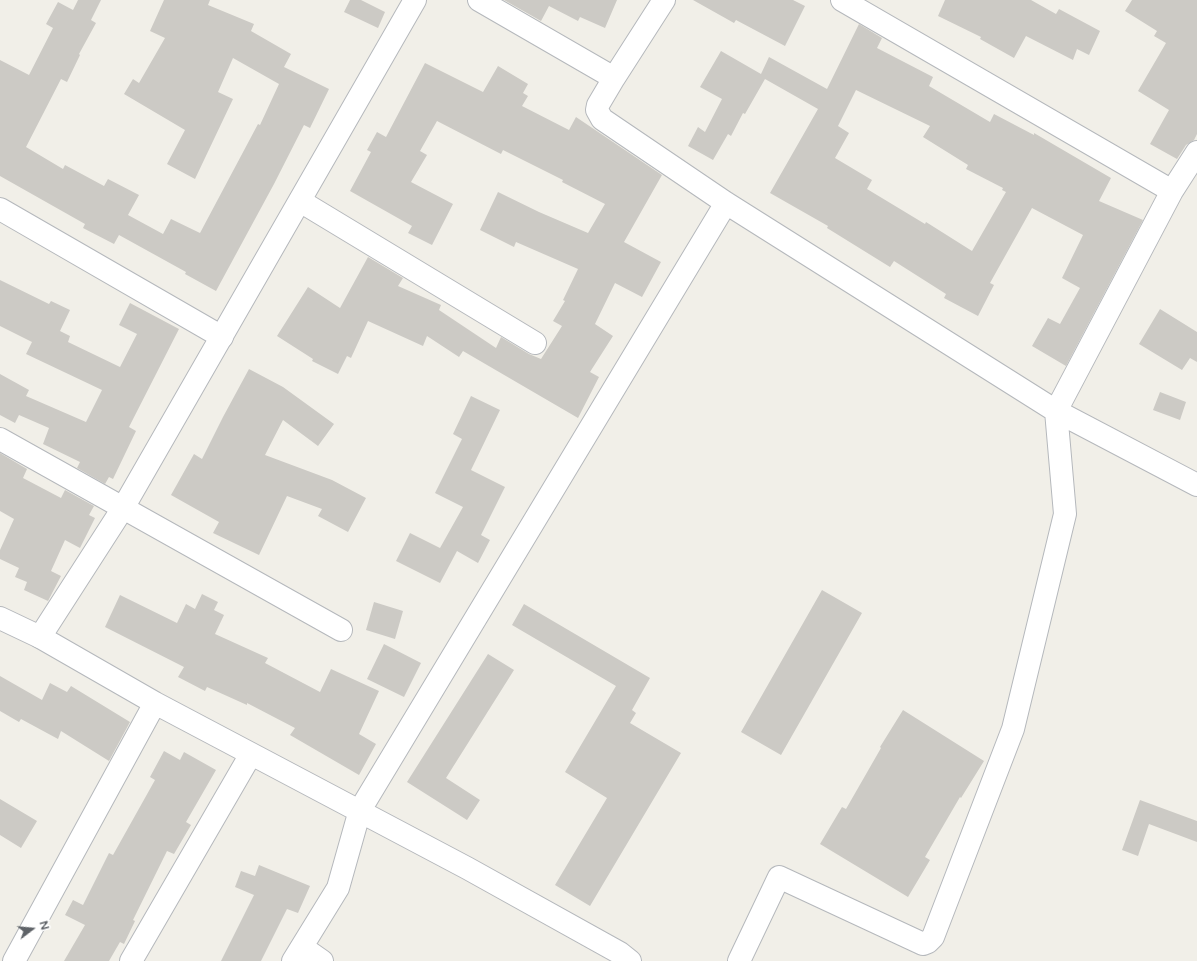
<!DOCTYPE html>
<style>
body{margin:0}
#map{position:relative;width:1197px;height:961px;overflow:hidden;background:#f1efe8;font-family:"Varela Round",sans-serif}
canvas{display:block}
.north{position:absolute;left:12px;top:909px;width:40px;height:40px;-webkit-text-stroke:3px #fff;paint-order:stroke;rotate:74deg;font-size:11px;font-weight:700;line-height:16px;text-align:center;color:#5f6368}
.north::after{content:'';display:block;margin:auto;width:14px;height:18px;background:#5f6368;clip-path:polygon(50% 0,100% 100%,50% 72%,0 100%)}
</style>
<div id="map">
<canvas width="1197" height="961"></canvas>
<div class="north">N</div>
</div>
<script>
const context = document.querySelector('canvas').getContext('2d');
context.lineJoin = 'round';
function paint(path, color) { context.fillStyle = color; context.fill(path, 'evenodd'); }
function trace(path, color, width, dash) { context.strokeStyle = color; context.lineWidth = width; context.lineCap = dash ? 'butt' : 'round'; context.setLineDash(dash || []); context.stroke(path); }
const building = new Path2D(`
 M 78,0 L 101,0 L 91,20 L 96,23 L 79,54 L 80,55 L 67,82 L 61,79 L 26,147 L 63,169 L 65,165 L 104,186 L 108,179 L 139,195 L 128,215 L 163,234 L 171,219 L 200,233 L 258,124 L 260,125 L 279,84 L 233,58 L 218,92 L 233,99 L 195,179 L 167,164 L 185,130 L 124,94 L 133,79 L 139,83 L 165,38 L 150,31 L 164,0 L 210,0 L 208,5 L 254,24 L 251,31 L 291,54 L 284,67 L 329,89 L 310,128 L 304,125 L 274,184 L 216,291 L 185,274 L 186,272 L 119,235 L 114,244 L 83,228 L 85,224 L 0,176 L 0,60 L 29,75 L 53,28 L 46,24 L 58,2 L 73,10 Z
 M 350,0 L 361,0 L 385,12 L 378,28 L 344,12 Z
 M 504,0 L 617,0 L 605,28 L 580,17 L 578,21 L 549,6 L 541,21 Z
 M 693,0 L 793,0 L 805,6 L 785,46 L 736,20 L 734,23 Z
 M 945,0 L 1031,0 L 1056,14 L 1059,9 L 1100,31 L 1089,55 L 1077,49 L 1073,60 L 1026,36 L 1014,58 L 980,39 L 981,37 L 938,16 Z
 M 1132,0 L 1197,0 L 1197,134 L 1194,140 L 1186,145 L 1177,159 L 1150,144 L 1169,110 L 1138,91 L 1166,43 L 1154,36 L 1157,31 L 1125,11 Z
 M 859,24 L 882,38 L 877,48 L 933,77 L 929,86 L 990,122 L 994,114 L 1034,135 L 1034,133 L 1111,178 L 1099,201 L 1143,220 L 1066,366 L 1032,346 L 1048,318 L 1060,324 L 1080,288 L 1062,278 L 1083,235 L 1032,208 L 990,283 L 994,285 L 978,316 L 944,298 L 946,294 L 894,261 L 890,267 L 827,228 L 828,226 L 770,193 L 818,109 L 765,79 L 745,114 L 743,113 L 731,136 L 728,134 L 713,160 L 688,146 L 698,127 L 705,132 L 722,99 L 700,87 L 721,51 L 761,74 L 769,57 L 827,89 ZM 856,90 L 930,126 L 923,137 L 968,165 L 966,169 L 1003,188 L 1002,190 L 1006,192 L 972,251 L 926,222 L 925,224 L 867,189 L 872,180 L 835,158 L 849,133 L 838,126 Z
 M 425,63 L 483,92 L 498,66 L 528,84 L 523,93 L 528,96 L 522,106 L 569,130 L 576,117 L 662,175 L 624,242 L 661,262 L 642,297 L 615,283 L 595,324 L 613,336 L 590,372 L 599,377 L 578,418 L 463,351 L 459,357 L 427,336 L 423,346 L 368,321 L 351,358 L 347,356 L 338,374 L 312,361 L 313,359 L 277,336 L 308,287 L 340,308 L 368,257 L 403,278 L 398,286 L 441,305 L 439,310 L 496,348 L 501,337 L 529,354 L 541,359 L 562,326 L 553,321 L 565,301 L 563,300 L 578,269 L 516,242 L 514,247 L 480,230 L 498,192 L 539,212 L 588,233 L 605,204 L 562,182 L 563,180 L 503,150 L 501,154 L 437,121 L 420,151 L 427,155 L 411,182 L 453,204 L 432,245 L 408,233 L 412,226 L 350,191 L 371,152 L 367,150 L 377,132 L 386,137 Z
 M 0,280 L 49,304 L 51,301 L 70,310 L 60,331 L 70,336 L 68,342 L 120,367 L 137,334 L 119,325 L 130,303 L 179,329 L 129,427 L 136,431 L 113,479 L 109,477 L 105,484 L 77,468 L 80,462 L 43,444 L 49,428 L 19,415 L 15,423 L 0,415 L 0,374 L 29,390 L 26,396 L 86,422 L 102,390 L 26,354 L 32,342 L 0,326 Z
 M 1160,309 L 1197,332 L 1197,362 L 1190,358 L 1182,370 L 1139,344 Z
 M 249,369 L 283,387 L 334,424 L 318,446 L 283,420 L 265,455 L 332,480 L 366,498 L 348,532 L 318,516 L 322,509 L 287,496 L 259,555 L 213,533 L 219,522 L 171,495 L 194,454 L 202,459 L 223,417 Z
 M 1160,392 L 1186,402 L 1180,420 L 1153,410 Z
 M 471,396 L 500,410 L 471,470 L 505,487 L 481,535 L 490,540 L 478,563 L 457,551 L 440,583 L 396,561 L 410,533 L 440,548 L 463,507 L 435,493 L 462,439 L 453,434 Z
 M 0,453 L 27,469 L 23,478 L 61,498 L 65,490 L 94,506 L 89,515 L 95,518 L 80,548 L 65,540 L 51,571 L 61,576 L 48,601 L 24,590 L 27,582 L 15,577 L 19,568 L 0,559 L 0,550 L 14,519 L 0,511 Z
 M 822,590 L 862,613 L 781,755 L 741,732 Z
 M 202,594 L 218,602 L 214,610 L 224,615 L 215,634 L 268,658 L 265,663 L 320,692 L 331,669 L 379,691 L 359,734 L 376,744 L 359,775 L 290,735 L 295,728 L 247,703 L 247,705 L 207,687 L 205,691 L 178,677 L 184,667 L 105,627 L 120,595 L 177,623 L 186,604 L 195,609 Z
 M 374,602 L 403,611 L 395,639 L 366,630 Z
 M 524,604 L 650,678 L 632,710 L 636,713 L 630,723 L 681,753 L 590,906 L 555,885 L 607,798 L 565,772 L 616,686 L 512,625 Z
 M 384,644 L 421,663 L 404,697 L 367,679 Z
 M 488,654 L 514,670 L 446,778 L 480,800 L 467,820 L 407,782 Z
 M 0,676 L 42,700 L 50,683 L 67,692 L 71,686 L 130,722 L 109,761 L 61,731 L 58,739 L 21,719 L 19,722 L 0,711 Z
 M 903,710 L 984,761 L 961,798 L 960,797 L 925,857 L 930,860 L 908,897 L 820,844 L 842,807 L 846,809 L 881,748 L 880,747 Z
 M 164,751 L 180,760 L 184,752 L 216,770 L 186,822 L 191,825 L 174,854 L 167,851 L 133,920 L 135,921 L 124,944 L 120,942 L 109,961 L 64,961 L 85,925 L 65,915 L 73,900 L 83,905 L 109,853 L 113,855 L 155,780 L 150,777 Z
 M 0,799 L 37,821 L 21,848 L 0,835 Z
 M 1140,800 L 1197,821 L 1197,842 L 1149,824 L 1138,856 L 1122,850 Z
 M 259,865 L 310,886 L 298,913 L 287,909 L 261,961 L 221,961 L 254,895 L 235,887 L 241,871 L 255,876 Z`);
const minor = new Path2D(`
 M 479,0 L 614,78
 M 664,0 L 614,78 L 598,105 L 597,110 L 602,119 L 726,203 L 1056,411 L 1197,485
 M 842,0 L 1172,191
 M 300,201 L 535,343
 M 0,209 L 222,337
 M 0,439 L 341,630
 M 40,637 L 155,703 L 467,868 L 620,953 L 630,961
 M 302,947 L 322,961
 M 14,961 L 155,703
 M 131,961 L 251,754
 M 293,961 L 338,888 L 360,810 L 726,203
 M 739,961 L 779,877 L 923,944 L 928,942 L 933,937 L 1013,729 L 1065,514 L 1056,411 L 1172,191 L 1197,152`);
const tertiary = new Path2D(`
 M 0,618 L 40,637 L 123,508 L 415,0`);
paint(building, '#cccac5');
trace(minor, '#b5b8bc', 24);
trace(tertiary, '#b5b8bc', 24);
trace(minor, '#fff', 22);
trace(tertiary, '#fff', 22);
</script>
